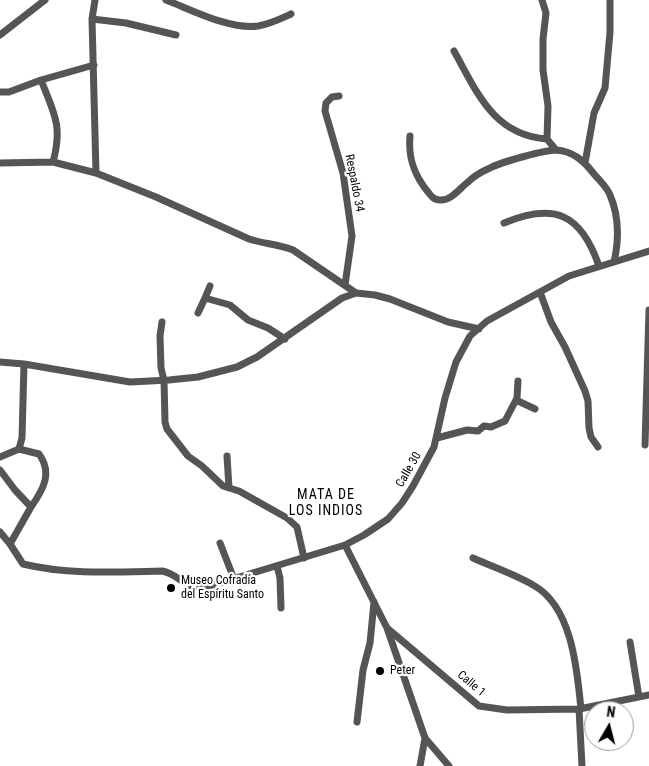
<!DOCTYPE html>
<meta charset="utf-8">
<style>
body{margin:0}
#map{position:relative;width:649px;height:766px;overflow:hidden;background:#fff;font-family:"Roboto Condensed",sans-serif}
canvas{display:block}
.north{position:absolute;left:584px;top:701px;width:50px;height:50px;box-sizing:border-box;background:#fff;border:1px solid #999;border-radius:50%;rotate:8deg;font-size:14px;font-weight:700;line-height:20px;text-align:center;color:#000}
.north::after{content:'';display:block;margin:auto;width:18px;height:22px;background:#000;clip-path:polygon(50% 0,100% 100%,50% 72%,0 100%)}
</style>
<div id="map">
<canvas width="649" height="766"></canvas>
<div class="north">N</div>
</div>
<script>
const context = document.querySelector('canvas').getContext('2d');
context.lineJoin = 'round';
function trace(path, color, width, dash) { context.strokeStyle = color; context.lineWidth = width; context.lineCap = dash ? 'butt' : 'round'; context.setLineDash(dash || []); context.stroke(path); }
function write(font, color, halo, rows, align = 'center') {
  context.font = font + ' "Roboto Condensed",sans-serif'; context.lineWidth = 4.5; context.setLineDash([]); context.textBaseline = 'middle'; context.strokeStyle = halo; context.fillStyle = color; for (const [text, x, y, turn = 0] of rows) {
    context.save(); context.translate(x, y); context.rotate((+turn || 0) * Math.PI / 180); context.textAlign = isNaN(turn) ? turn : align; if (halo) context.strokeText(text, 0, 0); context.fillText(text, 0, 0); context.restore();
  }
}
const minor = new Path2D(`
 M 95,0 L 92,19 L 96,173
 M 166,0 C 192,10 230,30 258,26 C 270,24 280,19 291,14
 M 542,0 L 546,13 L 543,39 L 543,70 L 548,106 L 547,139 L 556,150
 M 92,19 L 126,23 L 176,35
 M 0,35 L 45,0
 M 454,51 C 477,92 493,135 547,139
 M 0,92 L 9,92 L 41,80 L 94,65
 M 339,96 L 332,97 L 326,103 L 325,111 L 343,173 L 352,236 L 345,285
 M 410,136 C 408,158 414,175 428,192 C 431,196 434,200 440,200 C 451,201 460,188 468,182 C 474,176 483,171 490,168 C 501,162 545,150 556,150 C 573,151 584,161 594,174 C 599,180 607,187 610,195 C 619,216 619,240 614,262
 M 53,162 L 96,173 L 156,197 L 249,239 C 264,244 279,244 293,250 L 356,293
 M 0,163 L 53,162 C 63,126 54,113 41,80
 M 585,163 L 594,113 L 605,88 L 610,32 L 610,0
 M 504,223 C 555,202 581,214 599,266
 M 210,286 L 205,298 L 230,305 L 248,320 L 268,328 L 285,339
 M 540,292 L 551,322 L 565,347 L 585,391 L 588,401 L 589,428 L 591,437 L 598,447
 M 198,313 L 205,298
 M 162,322 L 160,336 L 161,368 L 164,380 L 165,422 L 167,429 L 188,456 L 202,466 L 223,486 L 239,491 L 287,518 L 297,527 L 304,558
 M 0,362 L 24,364 L 130,382 L 169,380 L 198,377 L 237,367 L 257,357 L 342,298 L 356,293 L 375,295 L 390,299 L 448,322 L 479,329
 M 516,400 L 535,409
 M 437,438 L 467,430 L 478,431 L 484,426 L 491,427 L 505,421 L 517,398 L 518,381
 M 645,445 L 649,310
 M 227,456 L 229,488
 M 0,457 L 19,449 L 22,438 L 24,364
 M 0,470 L 15,490 L 31,507 C 43,490 53,473 39,454 L 19,449
 M 0,532 L 10,544 L 31,507
 M 220,543 L 234,579
 M 10,544 L 23,564 C 68,575 116,572 162,571 C 179,574 183,588 203,588 L 345,545 L 364,535 L 388,519 L 402,503 L 413,486 L 434,447 L 445,398 L 456,362 L 470,336 L 487,321 L 569,276 L 649,251
 M 345,545 L 387,628 L 479,706 L 507,710 L 579,709 L 649,695
 M 473,558 C 493,567 514,574 533,585 C 572,606 577,669 581,709
 M 277,566 L 280,578 L 281,608
 M 387,628 L 425,738 L 449,766
 M 630,642 L 639,697
 M 579,709 L 582,766
 M 357,722 L 363,670 L 370,643 L 374,602
 M 420,766 L 425,738`);
const markers = [
 [171,588,5,"#000"],
 [380,671,5,"#000"]
];
const streetNames = [
 ["Respaldo 34",354,183,79],
 ["Calle 30",409,470,-60],
 ["Calle 1",471,684,40]
];
const poiNames = [
 ["Museo Cofradía",181,581],
 ["del Espíritu Santo",181,595],
 ["Peter",390,671]
];
const neighbourhoodNames = [
 ["MATA DE",326,495],
 ["LOS INDIOS",326,511]
];
trace(minor, '#555', 7);
for (const [x, y, r, color] of markers) { const dot = new Path2D(); dot.arc(x, y, r, 0, 2 * Math.PI); context.fillStyle = color; context.fill(dot); trace(dot, '#fff', 2); }
write('12px', '#000', '#fff', streetNames);
write('12px', '#000', '#fff', poiNames, 'left');
context.letterSpacing = '1px';
write('14px', '#000', '#fff', neighbourhoodNames);
context.letterSpacing = '0px';
</script>
